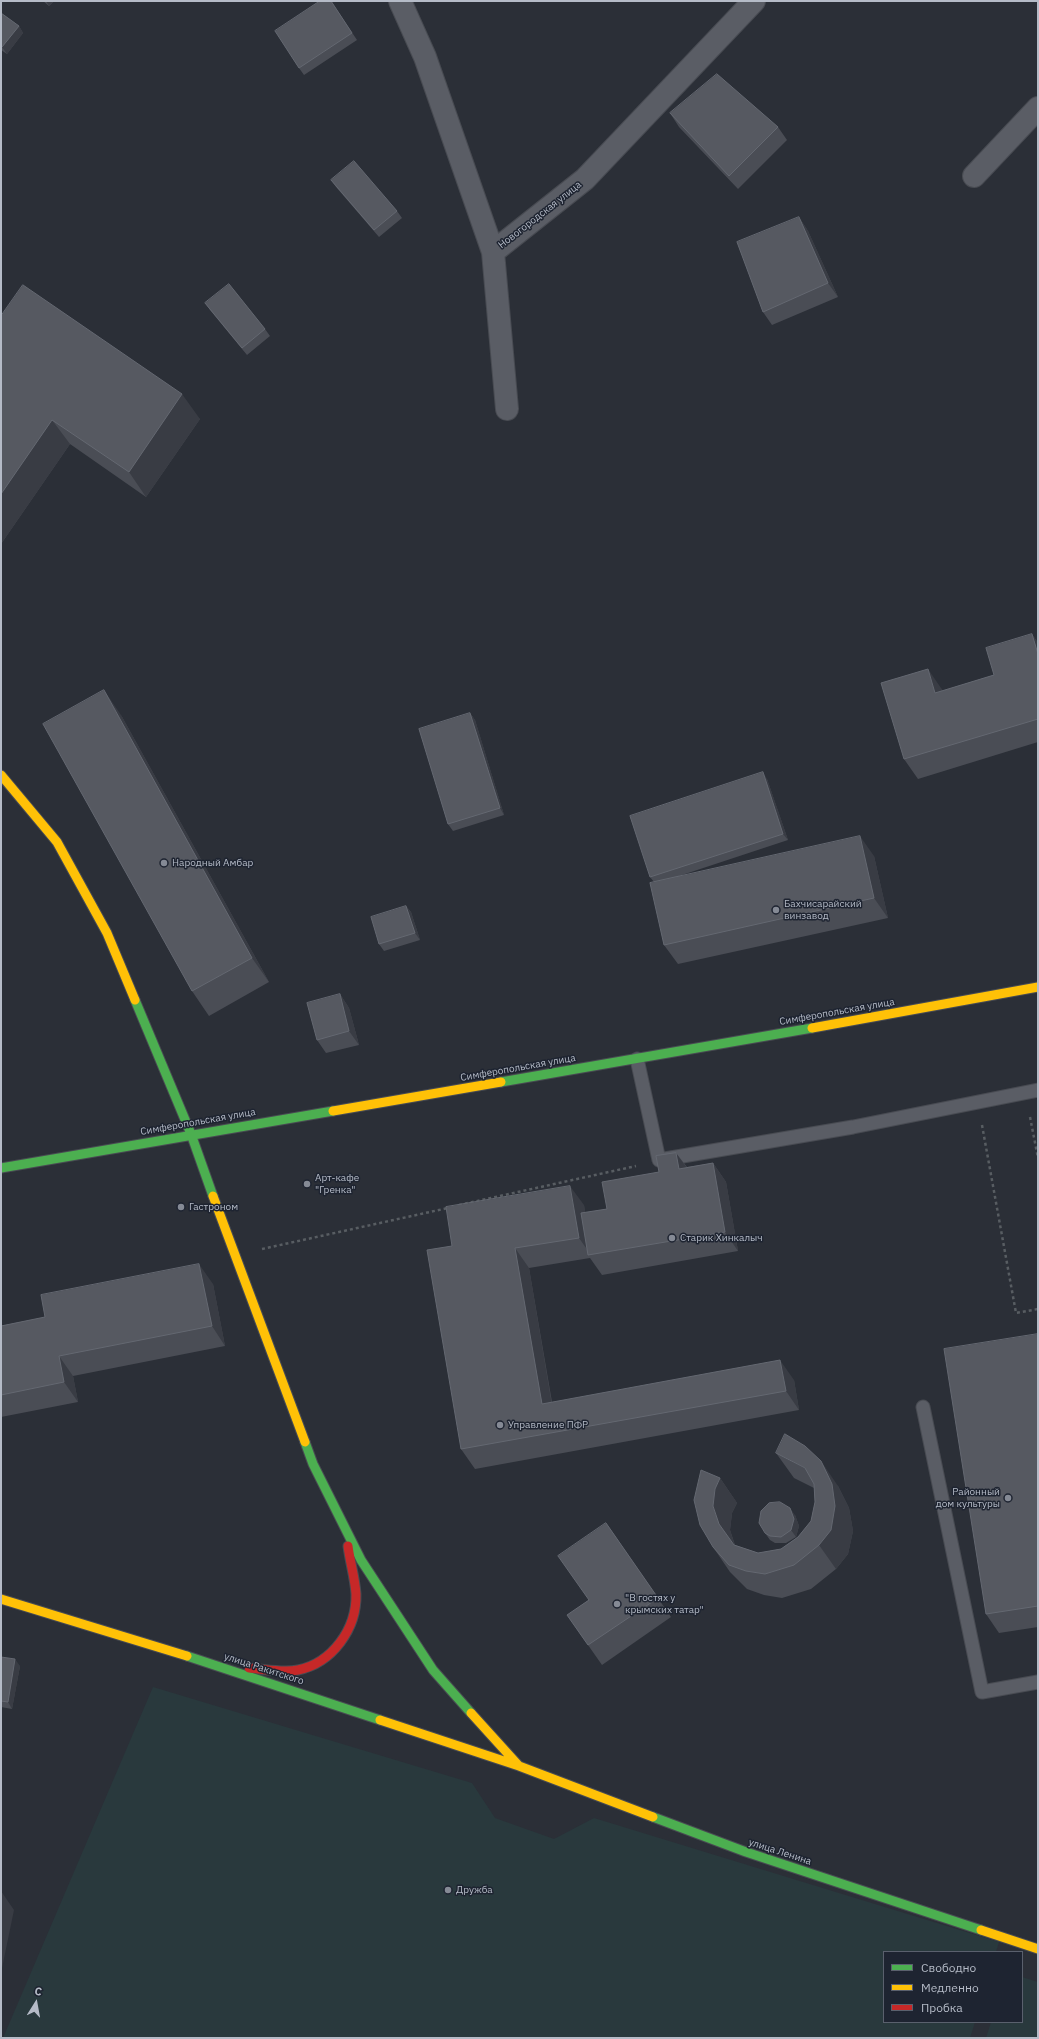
<!DOCTYPE html>
<meta charset="utf-8">
<style>
body{margin:0}
#map{position:relative;width:1039px;height:2039px;overflow:hidden;background:#2b2f37;font-family:"IBM Plex Sans",sans-serif}
canvas{display:block}
.frame{position:absolute;inset:0;border:2px solid #b5bbc7;pointer-events:none}
.legend{position:absolute;left:883px;top:1951px;width:140px;height:72px;box-sizing:border-box;background:#1e2431;border:1px solid #5a606d;margin:0;padding:5px 7px;list-style:none;font-size:12px;color:#b5bbc7}
.legend li{display:flex;align-items:center;gap:8px;height:20px}
.legend b{width:20px;border:1px solid #5a606d}
.north{position:absolute;left:16px;top:1983px;width:40px;height:40px;-webkit-text-stroke:3px #1e2431;paint-order:stroke;rotate:11deg;font-size:11px;font-weight:700;line-height:16px;text-align:center;color:#b5bbc7}
.north::after{content:'';display:block;margin:auto;width:14px;height:18px;background:#b5bbc7;clip-path:polygon(50% 0,100% 100%,50% 72%,0 100%)}
</style>
<div id="map">
<canvas width="1039" height="2039"></canvas>
<div class="frame"></div>
<ul class="legend">
<li><b style="height:5px;background:#4caf50"></b>Свободно</li>
<li><b style="height:5px;background:#ffc107"></b>Медленно</li>
<li><b style="height:5px;background:#c62828"></b>Пробка</li>
</ul>
<div class="north">С</div>
</div>
<script>
const context = document.querySelector('canvas').getContext('2d');
context.lineJoin = 'round';
function paint(path, color) { context.fillStyle = color; context.fill(path, 'evenodd'); }
function trace(path, color, width, dash) { context.strokeStyle = color; context.lineWidth = width; context.lineCap = dash ? 'butt' : 'round'; context.setLineDash(dash || []); context.stroke(path); }
function write(font, color, halo, rows, align = 'center') {
  context.font = font + ' "IBM Plex Sans",sans-serif'; context.lineWidth = 3; context.setLineDash([]); context.textBaseline = 'middle'; context.strokeStyle = halo; context.fillStyle = color; for (const [text, x, y, turn = 0] of rows) {
    context.save(); context.translate(x, y); context.rotate((+turn || 0) * Math.PI / 180); context.textAlign = isNaN(turn) ? turn : align; if (halo) context.strokeText(text, 0, 0); context.fillText(text, 0, 0); context.restore();
  }
}
const green = new Path2D(`
 M 153,1687 L 472,1783 L 495,1818 L 554,1839 L 594,1818 L 999,1942 L 996,1952 L 884,1952 L 884,2022 L 975,2022 L 970,2038 L 3,2038 Z
 M 1022,1977 L 1038,1982 L 1038,2038 L 986,2038 L 991,2022 L 1022,2022 Z`);
const path = new Path2D(`
 M 1030,1117 L 1038,1158
 M 982,1125 L 1016,1313 L 1038,1309
 M 459,1205 L 636,1166
 M 262,1249 L 448,1208`);
const lane = new Path2D(`
 M 637,1059 L 659,1160 L 853,1127 L 1038,1090
 M 923,1407 L 982,1692 L 1038,1682`);
const street = new Path2D(`
 M 400,1 L 425,57 L 493,252 L 507,409
 M 974,176 L 1038,108
 M 493,252 L 585,179 L 754,1`);
const fast = new Path2D(`
 M 135,1000 L 191,1134 L 213,1196
 M 501,1082 L 812,1028
 M 1,1168 L 333,1111
 M 305,1442 L 313,1464 L 361,1560 L 433,1670 L 471,1713
 M 187,1656 L 380,1720
 M 653,1817 L 746,1852 L 981,1930`);
const slow = new Path2D(`
 M 1,775 L 57,842 L 107,933 L 135,1000
 M 812,1028 L 1038,987
 M 333,1111 L 501,1082
 M 213,1196 L 305,1442
 M 1,1599 L 187,1656
 M 471,1713 L 519,1766
 M 380,1720 L 519,1766 L 653,1817
 M 981,1930 L 1038,1949`);
const jam = new Path2D(`
 M 249,1668 C 265,1669 282,1673 298,1670 C 332,1663 357,1629 356,1594 C 355,1578 350,1562 348,1546`);
const wall = new Path2D(`
 M 43,1 L 54,1 L 49,6 Z
 M 331,1 L 357,40 L 304,75 L 299,68 Z
 M 1,13 L 19,26 L 23,33 L 7,54 L 1,50 Z
 M 670,113 L 778,127 L 787,140 L 738,189 L 679,127 Z
 M 331,180 L 397,211 L 402,218 L 379,237 L 336,187 Z
 M 799,217 L 808,231 L 838,297 L 772,325 L 763,312 Z
 M 205,303 L 265,329 L 270,336 L 247,355 L 210,310 Z
 M 1,316 L 200,419 L 146,497 L 70,444 L 1,544 Z
 M 1032,634 L 1038,643 L 1038,742 L 918,779 L 904,759 L 941,688 L 942,691 L 994,675 Z
 M 470,713 L 475,720 L 504,815 L 453,831 L 448,824 Z
 M 121,715 L 269,982 L 209,1016 L 192,991 Z
 M 767,779 L 788,840 L 679,876 L 874,856 L 888,918 L 678,964 L 664,945 L 654,882 L 650,877 Z
 M 406,906 L 411,912 L 420,940 L 384,951 L 379,944 Z
 M 340,994 L 349,1008 L 359,1045 L 326,1053 L 317,1040 Z
 M 676,1153 L 687,1167 L 713,1163 L 726,1182 L 738,1251 L 602,1275 L 590,1258 L 529,1268 L 552,1402 L 794,1380 L 799,1410 L 475,1469 L 461,1449 L 452,1246 L 584,1205 L 585,1213 L 607,1209 L 659,1172 Z
 M 213,1284 L 225,1346 L 73,1376 L 78,1402 L 1,1417 L 1,1326 Z
 M 1038,1334 L 1038,1627 L 999,1633 L 986,1614 Z
 M 776,1453 L 838,1486 L 849,1508 L 853,1531 L 848,1554 L 836,1569 L 811,1589 L 782,1598 L 764,1595 L 747,1589 L 730,1572 L 713,1547 L 720,1478 L 737,1503 L 732,1513 L 730,1530 L 735,1545 L 758,1553 L 781,1549 L 798,1537 L 811,1521 L 815,1502 L 814,1488 L 794,1478 Z
 M 795,1515 L 799,1526 L 796,1537 L 786,1543 L 775,1543 L 770,1540 L 765,1533 Z
 M 606,1523 L 671,1617 L 602,1665 L 567,1615 L 589,1600 Z
 M 1,1657 L 20,1666 L 12,1709 L 1,1707 Z`);
const shadedWall = new Path2D(`
 M 46,1 L 54,1 L 49,6 Z
 M 19,26 L 23,33 L 7,54 L 2,47 Z
 M 799,217 L 808,231 L 838,297 L 828,283 Z
 M 182,394 L 200,419 L 146,497 L 129,472 Z
 M 52,420 L 70,444 L 1,544 L 1,494 Z
 M 1032,634 L 1038,643 L 1038,654 Z
 M 928,669 L 941,688 L 948,713 L 935,693 Z
 M 104,690 L 121,715 L 269,982 L 252,958 Z
 M 470,713 L 475,720 L 504,815 L 500,808 Z
 M 763,772 L 767,779 L 788,840 L 783,834 Z
 M 860,836 L 874,856 L 888,918 L 874,898 Z
 M 406,906 L 411,912 L 420,940 L 415,933 Z
 M 340,994 L 349,1008 L 359,1045 L 349,1031 Z
 M 676,1153 L 690,1172 L 679,1169 Z
 M 713,1163 L 726,1182 L 738,1251 L 725,1232 Z
 M 570,1186 L 584,1205 L 592,1255 L 591,1255 L 579,1238 Z
 M 515,1248 L 529,1268 L 555,1423 L 542,1404 Z
 M 199,1264 L 213,1284 L 225,1346 L 212,1326 Z
 M 59,1356 L 73,1376 L 78,1402 L 64,1382 Z
 M 780,1360 L 794,1380 L 799,1410 L 786,1391 Z
 M 821,1461 L 838,1486 L 849,1508 L 853,1531 L 848,1554 L 836,1569 L 819,1545 Z
 M 720,1478 L 737,1503 L 732,1513 L 730,1530 L 736,1549 L 719,1524 L 713,1506 L 715,1489 Z
 M 790,1508 L 795,1515 L 799,1526 L 796,1537 L 791,1530 Z
 M 15,1659 L 20,1666 L 12,1709 L 8,1702 Z
 M 1,1891 L 14,1910 L 1,1973 Z`);
const building = new Path2D(`
 M 320,1 L 331,1 L 352,33 L 299,68 L 275,31 Z
 M 1,13 L 19,26 L 2,47 L 1,46 Z
 M 717,74 L 778,127 L 729,176 L 670,113 Z
 M 354,161 L 397,211 L 374,230 L 331,180 Z
 M 799,217 L 828,283 L 763,312 L 737,242 Z
 M 229,284 L 265,329 L 242,348 L 205,303 Z
 M 23,285 L 182,394 L 129,472 L 52,420 L 1,494 L 1,316 Z
 M 1032,634 L 1038,654 L 1038,719 L 904,759 L 881,683 L 928,669 L 935,693 L 994,675 L 986,648 Z
 M 104,690 L 252,958 L 192,991 L 43,724 Z
 M 470,713 L 500,808 L 448,824 L 419,729 Z
 M 763,772 L 783,834 L 650,877 L 630,816 Z
 M 860,836 L 874,898 L 664,945 L 650,883 Z
 M 406,906 L 415,933 L 379,944 L 371,917 Z
 M 340,994 L 349,1031 L 317,1040 L 307,1003 Z
 M 676,1153 L 679,1169 L 713,1163 L 725,1232 L 588,1255 L 581,1213 L 607,1209 L 602,1182 L 659,1172 L 656,1156 Z
 M 570,1186 L 579,1238 L 515,1248 L 542,1404 L 780,1360 L 786,1391 L 461,1449 L 427,1250 L 452,1246 L 446,1207 Z
 M 199,1264 L 212,1326 L 59,1356 L 64,1382 L 1,1395 L 1,1326 L 45,1317 L 41,1295 Z
 M 1038,1334 L 1038,1606 L 986,1614 L 944,1349 Z
 M 785,1434 L 805,1446 L 821,1461 L 832,1484 L 835,1506 L 831,1530 L 819,1545 L 794,1565 L 765,1574 L 746,1571 L 729,1565 L 713,1547 L 700,1525 L 694,1500 L 701,1470 L 720,1478 L 715,1489 L 713,1506 L 719,1524 L 734,1545 L 758,1553 L 781,1549 L 798,1537 L 811,1521 L 815,1502 L 814,1484 L 805,1468 L 776,1453 Z
 M 780,1502 L 790,1508 L 794,1519 L 791,1530 L 781,1537 L 770,1536 L 765,1533 L 759,1523 L 761,1511 L 769,1503 Z
 M 606,1523 L 658,1598 L 588,1645 L 567,1615 L 589,1600 L 558,1556 Z
 M 1,1657 L 15,1659 L 8,1702 L 1,1701 Z`);
const markers = [
 [164,863,4,"#858a95"],
 [776,910,4,"#858a95"],
 [307,1184,4,"#858a95"],
 [181,1207,4,"#858a95"],
 [672,1238,4,"#858a95"],
 [500,1425,4,"#858a95"],
 [1008,1498,4,"#858a95"],
 [617,1604,4,"#858a95"],
 [448,1890,4,"#858a95"]
];
const streetNames = [
 ["Новогородская улица",540,215,-38],
 ["Симферопольская улица",837,1012,-10],
 ["Симферопольская улица",518,1068,-10],
 ["Симферопольская улица",198,1122,-10],
 ["улица Ракитского",264,1669,18],
 ["улица Ленина",780,1852,18]
];
const poiNames = [
 ["Народный Амбар",172,863],
 ["Бахчисарайский",784,904],
 ["винзавод",784,916],
 ["Арт-кафе",315,1178],
 ["\"Гренка\"",315,1190],
 ["Гастроном",189,1207],
 ["Старик Хинкалыч",680,1238],
 ["Управление ПФР",508,1425],
 ["Районный",1000,1492,"right"],
 ["дом культуры",1000,1504,"right"],
 ["\"В гостях у",625,1598],
 ["крымских татар\"",625,1610],
 ["Дружба",456,1890]
];
paint(green, '#29393d');
trace(lane, '#484b52', 15);
trace(street, '#484b52', 24);
trace(fast, '#484b52', 11);
trace(slow, '#484b52', 11);
trace(jam, '#484b52', 11);
trace(path, '#585d62', 2.5, [3, 3]);
trace(lane, '#5a5d65', 13);
trace(street, '#5a5d65', 22);
trace(fast, '#4caf50', 9);
trace(slow, '#ffc107', 9);
trace(jam, '#c62828', 9);
paint(wall, '#4a4d55');
paint(shadedWall, '#393c44');
paint(building, '#565961');
trace(building, '#646871', 1);
for (const [x, y, r, color] of markers) { const dot = new Path2D(); dot.arc(x, y, r, 0, 2 * Math.PI); context.fillStyle = color; context.fill(dot); trace(dot, '#1e2431', 1.5); }
write('10px', '#b5bbc7', '#1e2431', streetNames);
write('10px', '#b5bbc7', '#1e2431', poiNames, 'left');
</script>
